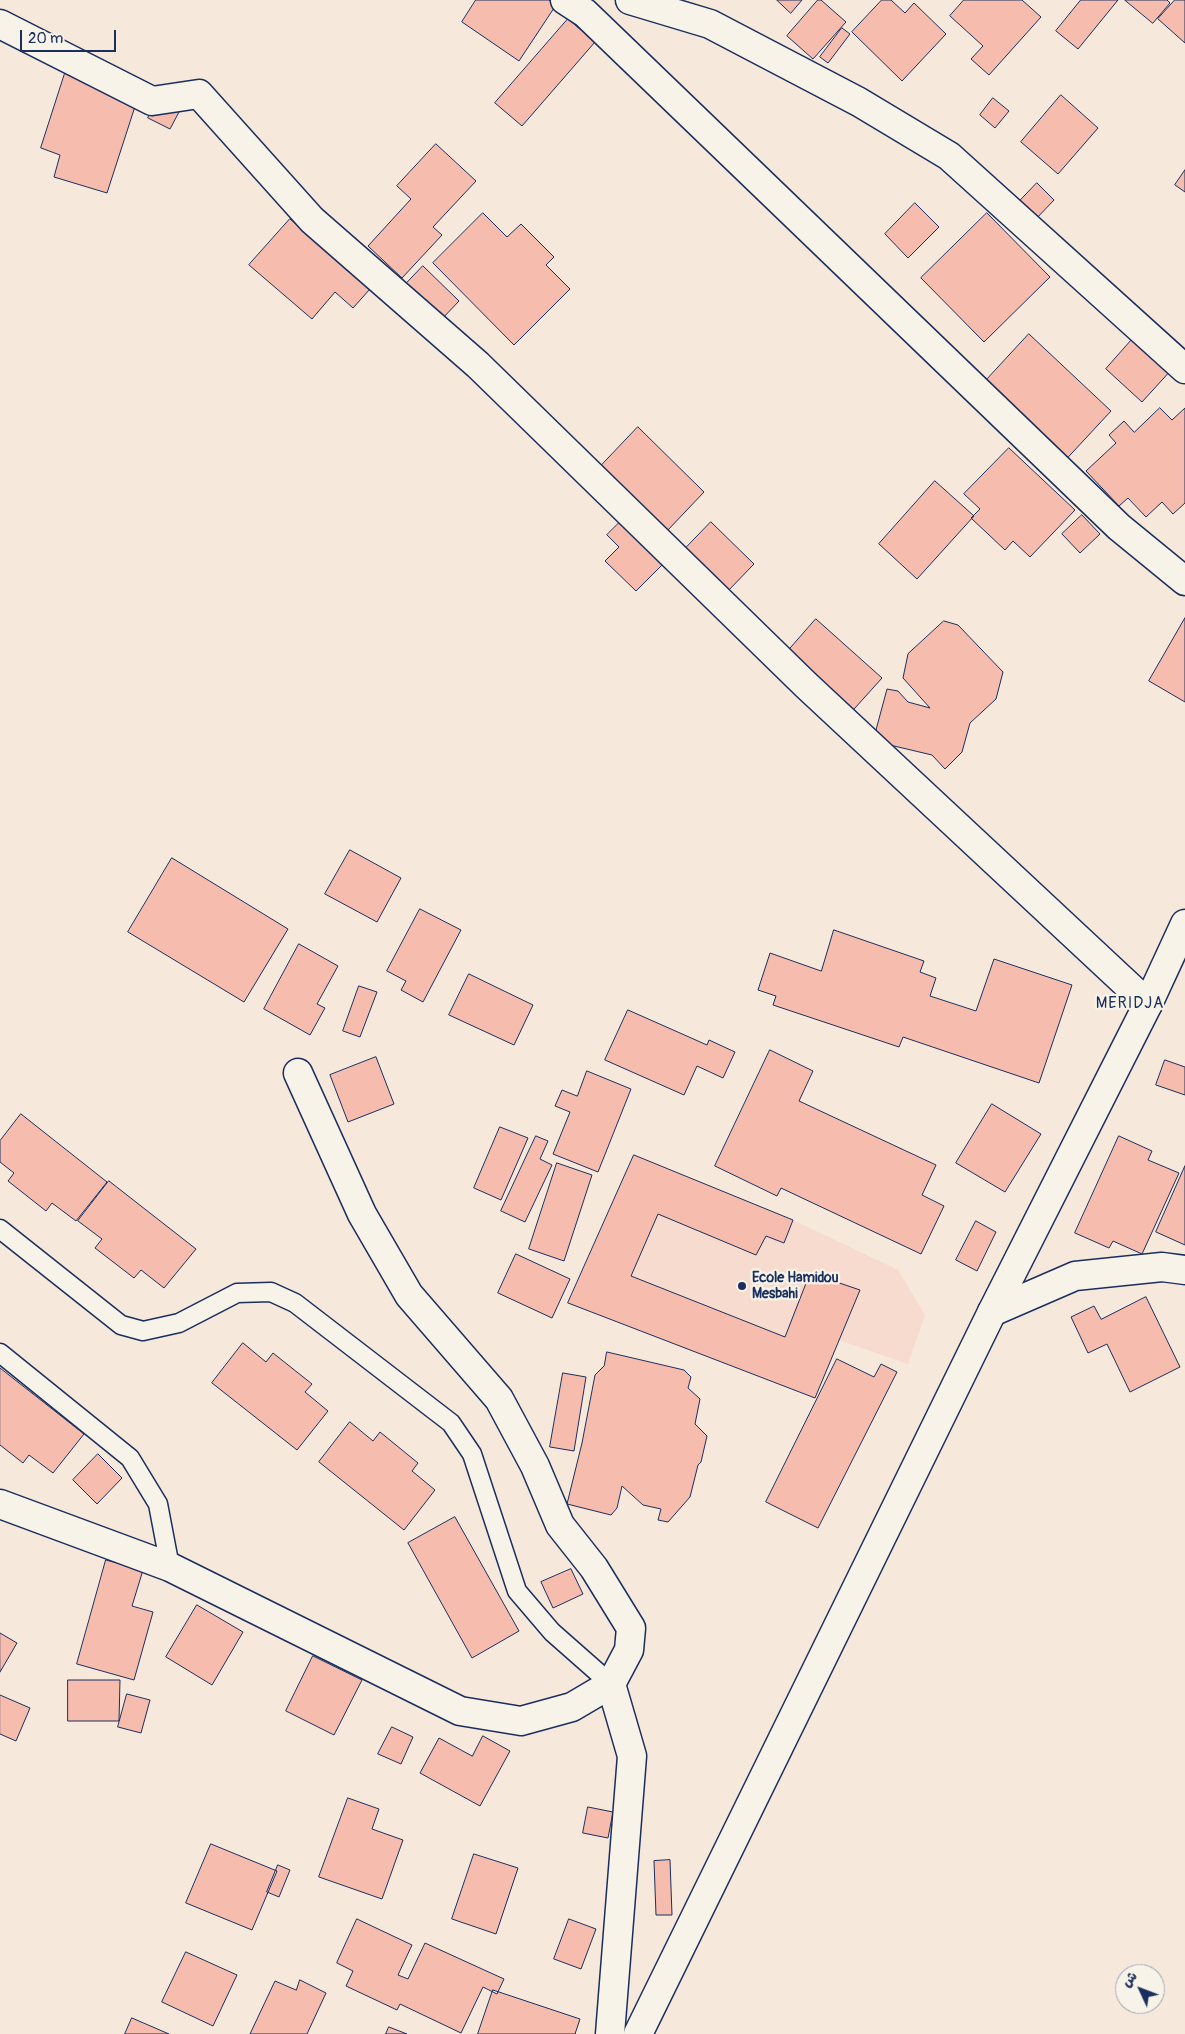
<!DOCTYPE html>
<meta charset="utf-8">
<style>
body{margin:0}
#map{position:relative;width:1185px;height:2034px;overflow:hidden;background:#f7e8dc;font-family:Pangolin,"Playpen Sans Arabic",sans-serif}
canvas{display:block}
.north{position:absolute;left:1115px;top:1964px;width:50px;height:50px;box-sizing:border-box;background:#f7f3e8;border:1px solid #9fa5b1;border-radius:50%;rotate:313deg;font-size:14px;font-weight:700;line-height:20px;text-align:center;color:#1b2f5e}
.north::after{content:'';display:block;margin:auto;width:18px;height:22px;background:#1b2f5e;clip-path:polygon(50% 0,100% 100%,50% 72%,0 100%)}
.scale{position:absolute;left:20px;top:30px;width:96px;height:22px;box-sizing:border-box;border:2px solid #1b2f5e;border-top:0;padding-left:6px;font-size:15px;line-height:18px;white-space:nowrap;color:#1b2f5e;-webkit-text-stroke:4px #f7f3e8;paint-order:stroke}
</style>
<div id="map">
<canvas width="1185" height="2034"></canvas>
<div class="north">ش</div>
<div class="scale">20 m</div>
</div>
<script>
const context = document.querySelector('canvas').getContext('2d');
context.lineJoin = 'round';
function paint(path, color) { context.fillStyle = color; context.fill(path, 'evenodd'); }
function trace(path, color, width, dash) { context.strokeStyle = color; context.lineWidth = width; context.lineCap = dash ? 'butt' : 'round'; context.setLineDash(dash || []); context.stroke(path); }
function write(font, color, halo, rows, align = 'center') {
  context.font = font + ' Pangolin,sans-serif'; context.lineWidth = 4.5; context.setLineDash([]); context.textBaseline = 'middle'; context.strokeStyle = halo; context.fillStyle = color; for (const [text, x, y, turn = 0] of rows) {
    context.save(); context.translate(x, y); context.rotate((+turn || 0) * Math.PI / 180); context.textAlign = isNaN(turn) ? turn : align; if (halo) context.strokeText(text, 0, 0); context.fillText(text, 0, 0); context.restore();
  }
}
const built = new Path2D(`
 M 634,1155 L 793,1220 L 898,1270 L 925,1315 L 908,1364 L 839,1340 L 815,1398 L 568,1303 Z`);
const building = new Path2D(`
 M 476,0 L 549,0 L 556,5 L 519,61 L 462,22 Z
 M 777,0 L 802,0 L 791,13 Z
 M 818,0 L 821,0 L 846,22 L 813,59 L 787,36 Z
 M 882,0 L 891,0 L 905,13 L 914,3 L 946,34 L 902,81 L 852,32 Z
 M 964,0 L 1022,0 L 1041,17 L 989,75 L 971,59 L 983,46 L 950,16 Z
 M 1081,0 L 1118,0 L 1078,49 L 1056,31 Z
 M 1125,0 L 1167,0 L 1170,3 L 1153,23 Z
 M 1175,0 L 1185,0 L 1185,43 L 1158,19 Z
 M 568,19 L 595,42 L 522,126 L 495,103 Z
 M 842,28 L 850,34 L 828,63 L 820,57 Z
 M 67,67 L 140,91 L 107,193 L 54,177 L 60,155 L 41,148 Z
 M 165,86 L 187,97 L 170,129 L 148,118 Z
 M 1061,95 L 1098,128 L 1058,174 L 1021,142 Z
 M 993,98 L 1009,111 L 995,128 L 980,115 Z
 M 436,144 L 476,181 L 433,227 L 442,235 L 402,278 L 368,246 L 411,199 L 397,186 Z
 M 1185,170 L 1185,192 L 1175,185 Z
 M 1037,183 L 1054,200 L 1034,221 L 1017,204 Z
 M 915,203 L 939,227 L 908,258 L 885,234 Z
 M 483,213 L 507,237 L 521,224 L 554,257 L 546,265 L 570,289 L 514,345 L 433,263 Z
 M 987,213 L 1050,277 L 984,342 L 921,278 Z
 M 290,219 L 370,289 L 353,308 L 335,292 L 312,319 L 249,265 Z
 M 423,266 L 459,301 L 441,320 L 405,285 Z
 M 1029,334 L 1111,411 L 1059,467 L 980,387 Z
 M 1136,335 L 1173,368 L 1142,402 L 1106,369 Z
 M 1160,408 L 1172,420 L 1185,408 L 1185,503 L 1173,514 L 1162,502 L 1146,517 L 1128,498 L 1119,506 L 1086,471 L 1116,443 L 1109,435 L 1124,421 L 1134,432 Z
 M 638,427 L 704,492 L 667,531 L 600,467 Z
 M 1009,448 L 1075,510 L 1030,557 L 1013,541 L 1005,550 L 971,518 L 980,509 L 964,494 Z
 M 935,481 L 974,516 L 917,579 L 879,544 Z
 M 1082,515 L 1100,534 L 1080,553 L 1062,534 Z
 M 620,522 L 662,565 L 636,591 L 605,561 L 619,547 L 607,535 Z
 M 711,522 L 754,564 L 726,593 L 683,551 Z
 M 1185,618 L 1185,702 L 1149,681 Z
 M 816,619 L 882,678 L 846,718 L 781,659 Z
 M 944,621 L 958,625 L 1003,672 L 996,699 L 970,723 L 962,752 L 945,769 L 932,755 L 873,741 L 887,689 L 898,691 L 908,702 L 930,708 L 903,678 L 908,654 Z
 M 350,850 L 401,878 L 377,922 L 325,894 Z
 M 172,858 L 288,929 L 244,1002 L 128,932 Z
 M 420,909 L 461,930 L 423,1002 L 401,990 L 406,981 L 387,971 Z
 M 834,930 L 924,961 L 920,972 L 936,978 L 930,996 L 976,1011 L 994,959 L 1072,985 L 1039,1083 L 903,1037 L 899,1047 L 773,1005 L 776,996 L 758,990 L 770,953 L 821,971 Z
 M 299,944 L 338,966 L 317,1004 L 325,1008 L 310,1035 L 264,1009 Z
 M 469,974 L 533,1005 L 514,1045 L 449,1015 Z
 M 359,986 L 377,992 L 360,1037 L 343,1031 Z
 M 628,1010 L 707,1045 L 709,1040 L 735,1052 L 723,1078 L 697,1066 L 684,1095 L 605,1060 Z
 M 770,1050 L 813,1071 L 799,1101 L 936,1165 L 922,1195 L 944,1206 L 921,1254 L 781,1188 L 777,1196 L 715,1166 Z
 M 376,1057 L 394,1104 L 348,1122 L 330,1075 Z
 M 1165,1060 L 1185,1067 L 1185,1095 L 1156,1085 Z
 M 587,1071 L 631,1089 L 598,1172 L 553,1154 L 570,1112 L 555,1106 L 562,1090 L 577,1096 Z
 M 992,1104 L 1041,1134 L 1005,1192 L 956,1163 Z
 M 21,1114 L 107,1182 L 76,1221 L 52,1203 L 46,1211 L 8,1181 L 14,1173 L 0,1162 L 0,1141 Z
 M 500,1127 L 528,1138 L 501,1200 L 474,1188 Z
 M 536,1136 L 548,1141 L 540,1159 L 552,1165 L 525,1222 L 501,1211 Z
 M 1119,1136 L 1152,1151 L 1148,1160 L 1179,1173 L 1142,1254 L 1113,1241 L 1109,1248 L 1075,1233 Z
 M 634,1155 L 793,1220 L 784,1243 L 766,1236 L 756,1255 L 658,1214 L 631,1276 L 785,1337 L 810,1273 L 860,1290 L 815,1398 L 568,1303 Z
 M 557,1163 L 592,1175 L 564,1261 L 529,1249 Z
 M 1185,1166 L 1185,1245 L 1156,1232 Z
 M 109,1181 L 196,1249 L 164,1288 L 141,1270 L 134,1278 L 95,1248 L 102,1239 L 78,1221 Z
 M 976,1221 L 996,1232 L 977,1271 L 956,1260 Z
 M 516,1254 L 570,1279 L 552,1318 L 498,1293 Z
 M 1146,1297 L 1180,1367 L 1130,1392 L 1107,1344 L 1088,1353 L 1071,1317 L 1094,1306 L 1101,1319 Z
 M 243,1343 L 266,1362 L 273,1353 L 312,1384 L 305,1392 L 328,1411 L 297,1450 L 212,1383 Z
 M 607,1352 L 684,1370 L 691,1377 L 688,1388 L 700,1399 L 695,1424 L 707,1436 L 701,1462 L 698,1465 L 690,1497 L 668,1522 L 658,1520 L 661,1509 L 643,1505 L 622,1486 L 617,1508 L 611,1515 L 567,1504 L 582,1443 L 595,1375 L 604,1366 Z
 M 837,1359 L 874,1377 L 881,1364 L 897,1372 L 818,1528 L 766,1502 Z
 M 0,1368 L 84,1434 L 53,1473 L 29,1455 L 23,1463 L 0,1445 Z
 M 563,1373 L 586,1377 L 574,1451 L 550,1447 Z
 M 350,1422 L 373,1441 L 380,1432 L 418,1463 L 412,1471 L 435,1490 L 404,1530 L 319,1462 Z
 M 98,1454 L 122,1478 L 97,1504 L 73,1480 Z
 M 455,1517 L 519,1631 L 472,1658 L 408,1543 Z
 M 106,1560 L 143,1570 L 132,1606 L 153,1612 L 134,1680 L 77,1664 Z
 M 571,1569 L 583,1594 L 553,1608 L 541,1582 Z
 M 197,1605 L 243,1632 L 212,1685 L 166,1657 Z
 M 0,1633 L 17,1643 L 0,1672 Z
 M 313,1656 L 362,1680 L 334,1735 L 286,1711 Z
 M 68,1680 L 120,1680 L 119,1721 L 68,1721 Z
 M 127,1694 L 150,1700 L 141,1733 L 118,1727 Z
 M 0,1695 L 30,1708 L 16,1741 L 0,1734 Z
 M 392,1727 L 413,1737 L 401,1764 L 378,1754 Z
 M 483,1736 L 510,1751 L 480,1806 L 420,1773 L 439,1738 L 472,1756 Z
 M 348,1798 L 379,1809 L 372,1829 L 403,1840 L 382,1899 L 319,1877 Z
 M 588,1807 L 613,1812 L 608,1838 L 583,1833 Z
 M 211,1844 L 277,1871 L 252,1930 L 186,1903 Z
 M 474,1854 L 518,1868 L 496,1934 L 452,1919 Z
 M 670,1860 L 672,1915 L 656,1915 L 654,1861 Z
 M 278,1865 L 290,1870 L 279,1897 L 267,1892 Z
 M 357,1919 L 412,1945 L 398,1975 L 408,1979 L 425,1943 L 504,1979 L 497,1994 L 483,1987 L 461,2033 L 400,2004 L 397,2010 L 346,1986 L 353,1971 L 337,1963 Z
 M 569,1919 L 596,1929 L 581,1969 L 554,1959 Z
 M 186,1952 L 237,1975 L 213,2026 L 162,2002 Z
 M 300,1980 L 326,1993 L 307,2034 L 250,2034 L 275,1981 L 296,1990 Z
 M 493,1990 L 580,2019 L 575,2034 L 478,2034 Z
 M 132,2018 L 169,2034 L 125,2034 Z
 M 389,2027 L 407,2034 L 386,2034 Z`);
const lane = new Path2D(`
 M 0,1229 L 121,1325 L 143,1331 L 179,1323 L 237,1293 L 271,1292 L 295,1303 L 451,1423 L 472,1454 L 517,1591 L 552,1632 L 611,1684
 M 0,1353 L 130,1458 L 158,1504 L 170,1567`);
const street = new Path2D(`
 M 565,0 L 585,13 L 1119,527 L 1185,581
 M 630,0 L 710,24 L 859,102 L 949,156 L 1185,369
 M 0,24 L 152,101 L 199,94 L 312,220 L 478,365 L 806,685 L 1148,1004
 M 298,1073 L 362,1214 L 409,1295 L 499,1399 L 535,1466 L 560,1525 L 594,1568 L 631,1628 L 629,1650 L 611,1684
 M 992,1312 L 1075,1276 L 1162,1267 L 1185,1270
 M 0,1504 L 170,1567 L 460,1711 L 521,1721 L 572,1707 L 611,1684 L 632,1756 L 610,2034`);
const secondary = new Path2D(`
 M 638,2034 L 992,1312 L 1148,1004 L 1185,924`);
const markers = [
 [742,1286,5,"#1b2f5e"]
];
const poiNames = [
 ["Ecole Hamidou",752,1278],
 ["Mesbahi",752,1294]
];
const quarterNames = [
 ["MERIDJA",1130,1004]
];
paint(built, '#f7dbce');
paint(building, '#f6bcae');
trace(building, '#1b2f5e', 1);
trace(lane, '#1b2f5e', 21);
trace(street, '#1b2f5e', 31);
trace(secondary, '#1b2f5e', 31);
trace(lane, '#f7f3e8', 18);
trace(street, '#f7f3e8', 28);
trace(secondary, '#f7f3e8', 28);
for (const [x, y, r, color] of markers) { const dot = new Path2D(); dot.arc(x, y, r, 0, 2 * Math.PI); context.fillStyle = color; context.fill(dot); trace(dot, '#f7f3e8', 2); }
write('bold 14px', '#1b2f5e', '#f7f3e8', poiNames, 'left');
context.letterSpacing = '1px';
write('16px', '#1b2f5e', '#f7f3e8', quarterNames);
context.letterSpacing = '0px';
</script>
